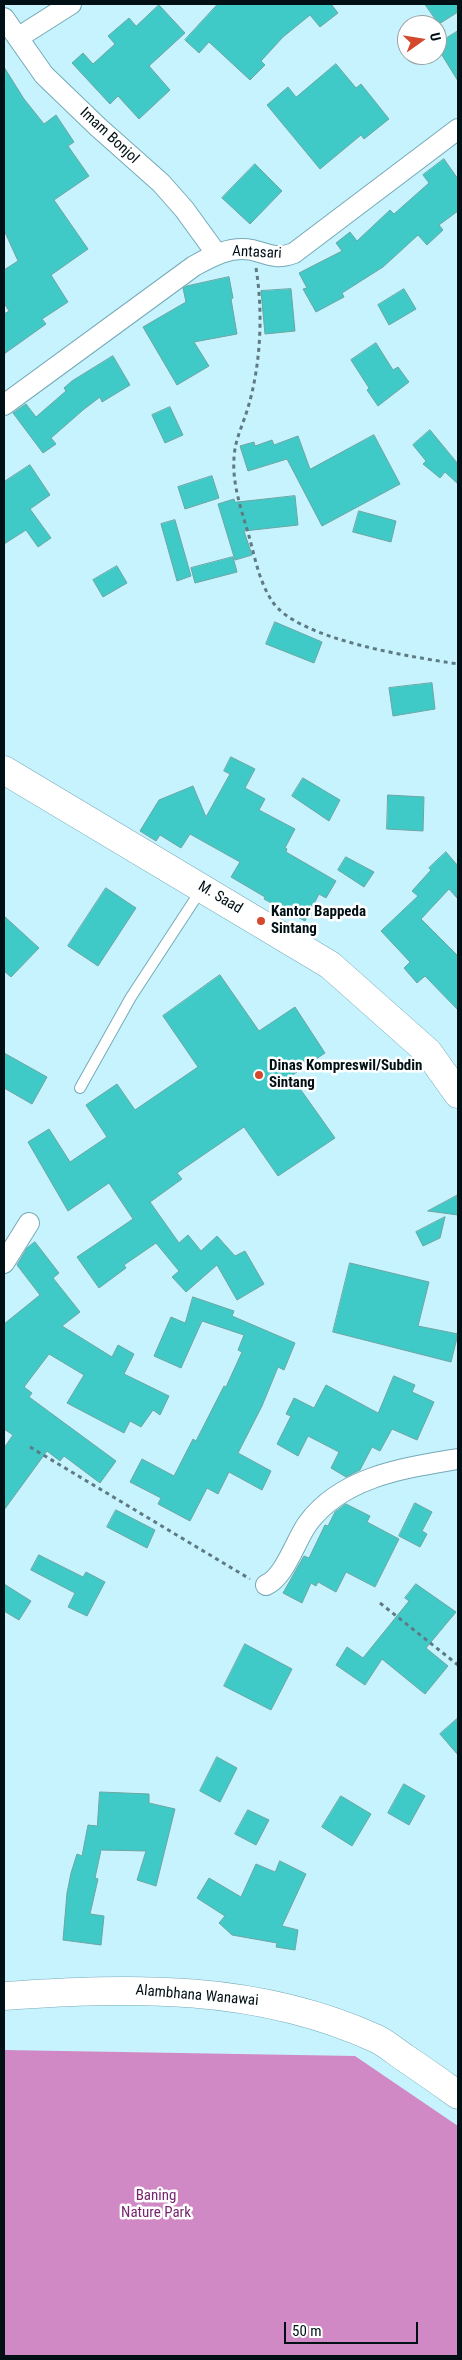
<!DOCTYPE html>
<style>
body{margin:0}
#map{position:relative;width:462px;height:2360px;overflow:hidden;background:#c7f3fe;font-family:"Roboto Condensed",sans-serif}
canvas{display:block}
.frame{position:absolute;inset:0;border:5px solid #001014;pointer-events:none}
.north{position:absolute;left:397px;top:15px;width:50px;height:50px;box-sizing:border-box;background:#fff;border:1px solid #999fa1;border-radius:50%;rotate:77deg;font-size:14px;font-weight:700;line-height:20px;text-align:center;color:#001014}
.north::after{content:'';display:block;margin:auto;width:18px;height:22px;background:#d4492e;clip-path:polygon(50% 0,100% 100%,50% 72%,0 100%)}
.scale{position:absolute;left:284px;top:2322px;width:134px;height:22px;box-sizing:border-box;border:2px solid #001014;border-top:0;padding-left:6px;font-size:15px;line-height:18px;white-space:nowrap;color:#001014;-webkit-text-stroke:4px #fff;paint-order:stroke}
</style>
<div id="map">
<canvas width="462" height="2360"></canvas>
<div class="frame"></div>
<div class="north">U</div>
<div class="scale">50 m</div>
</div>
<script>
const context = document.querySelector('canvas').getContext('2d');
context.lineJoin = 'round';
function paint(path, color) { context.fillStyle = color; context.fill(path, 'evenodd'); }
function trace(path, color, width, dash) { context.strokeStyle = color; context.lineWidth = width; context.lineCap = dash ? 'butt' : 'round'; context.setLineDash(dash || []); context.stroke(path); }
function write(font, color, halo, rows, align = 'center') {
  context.font = font + ' "Roboto Condensed",sans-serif'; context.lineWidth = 5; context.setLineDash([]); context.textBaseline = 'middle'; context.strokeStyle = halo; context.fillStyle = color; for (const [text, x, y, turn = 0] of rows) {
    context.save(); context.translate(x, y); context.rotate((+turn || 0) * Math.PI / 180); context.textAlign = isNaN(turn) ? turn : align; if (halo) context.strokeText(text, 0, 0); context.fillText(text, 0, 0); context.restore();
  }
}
const forest = new Path2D(`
 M 4,2050 L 355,2056 L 458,2126 L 458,2356 L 4,2356 Z`);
const building = new Path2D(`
 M 218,4 L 331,4 L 338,13 L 320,27 L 310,15 L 283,37 L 261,61 L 265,65 L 250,80 L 209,42 L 199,53 L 185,40 Z
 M 425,4 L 458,4 L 458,12 L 439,24 Z
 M 159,5 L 185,33 L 149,66 L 170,90 L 139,119 L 118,96 L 110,104 L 72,63 L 83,53 L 93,64 L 115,44 L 108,36 L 129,18 L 136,26 Z
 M 458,31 L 458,81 L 437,47 L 437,44 Z
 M 336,64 L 356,88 L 361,84 L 389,119 L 364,139 L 361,135 L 320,169 L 267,105 L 288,87 L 296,97 Z
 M 4,67 L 24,99 L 44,124 L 56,115 L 74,142 L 68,146 L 89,176 L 54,200 L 88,249 L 51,275 L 68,302 L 42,319 L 46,324 L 4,354 L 4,314 L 9,311 L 4,303 L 4,270 L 18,261 L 4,230 Z
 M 444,159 L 458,179 L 458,211 L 439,225 L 443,230 L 427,245 L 418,235 L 383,267 L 342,293 L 344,297 L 316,312 L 303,289 L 307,288 L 299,273 L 342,251 L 336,243 L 350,232 L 357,241 L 390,210 L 394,214 L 429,183 L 423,175 Z
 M 255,164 L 282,191 L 250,224 L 222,198 Z
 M 229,277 L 233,298 L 231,299 L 237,334 L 194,342 L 209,366 L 177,385 L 143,327 L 186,302 L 183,288 L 187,286 Z
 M 291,289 L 295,331 L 265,334 L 261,291 Z
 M 404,289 L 416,309 L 389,325 L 378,305 Z
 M 376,343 L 393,370 L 398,367 L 409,382 L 378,406 L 367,390 L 369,388 L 351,360 Z
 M 113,356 L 130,385 L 102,402 L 100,397 L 83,410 L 51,438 L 56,444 L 43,453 L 13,413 L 26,404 L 36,417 L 66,391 L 64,388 L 72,381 Z
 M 170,407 L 183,435 L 165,443 L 152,415 Z
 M 430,430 L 458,464 L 458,484 L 445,472 L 440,478 L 423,464 L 426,461 L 413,445 Z
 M 374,435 L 400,484 L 322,526 L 287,459 L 248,471 L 240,446 L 254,442 L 255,446 L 272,440 L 274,445 L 298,436 L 310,469 Z
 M 30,465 L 50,495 L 30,509 L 51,538 L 38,547 L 26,530 L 4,544 L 4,482 Z
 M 212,476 L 219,498 L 185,509 L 178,487 Z
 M 295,496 L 298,525 L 244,531 L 252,555 L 235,560 L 218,504 L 234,499 L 235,502 Z
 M 359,511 L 396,521 L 391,542 L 353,532 Z
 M 175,520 L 191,576 L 177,581 L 161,524 Z
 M 233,557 L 237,572 L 195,583 L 191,568 Z
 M 117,566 L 127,583 L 103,597 L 93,580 Z
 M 275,622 L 322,642 L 314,663 L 266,644 Z
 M 432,683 L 435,709 L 393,716 L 389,688 Z
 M 231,757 L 255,769 L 245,788 L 265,799 L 259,810 L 295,829 L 285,848 L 287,849 L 286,852 L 336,881 L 326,898 L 319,894 L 305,921 L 264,899 L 265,897 L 231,877 L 240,862 L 190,834 L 181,848 L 160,835 L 156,841 L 140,831 L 159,800 L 193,786 L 206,817 L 230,774 L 224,771 Z
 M 303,778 L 340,800 L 329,821 L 292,796 Z
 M 388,795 L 424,797 L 423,831 L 387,829 Z
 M 446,852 L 458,866 L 458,899 L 449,889 L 421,919 L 458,956 L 458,1010 L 425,976 L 417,983 L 404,968 L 410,962 L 381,931 L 418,896 L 412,891 L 431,870 L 429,868 Z
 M 346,857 L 374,872 L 364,887 L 338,870 Z
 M 106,888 L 136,908 L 98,966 L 68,946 Z
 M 4,916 L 39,948 L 11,977 L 4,971 Z
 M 220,975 L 259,1031 L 295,1007 L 325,1053 L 291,1076 L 335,1138 L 278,1176 L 244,1127 L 177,1173 L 182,1179 L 150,1202 L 179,1243 L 188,1235 L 201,1251 L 217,1236 L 235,1256 L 245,1251 L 264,1284 L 237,1300 L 217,1265 L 186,1292 L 172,1277 L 179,1271 L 156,1243 L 124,1265 L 126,1268 L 99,1288 L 77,1257 L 133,1219 L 109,1183 L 68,1211 L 28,1142 L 49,1129 L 70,1162 L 107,1137 L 86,1105 L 117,1084 L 135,1110 L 198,1067 L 163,1016 Z
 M 4,1053 L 47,1077 L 32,1104 L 4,1088 Z
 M 458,1195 L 458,1215 L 428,1211 Z
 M 445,1217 L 440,1238 L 423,1246 L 416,1232 Z
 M 35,1242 L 59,1273 L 53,1278 L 80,1312 L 62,1326 L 112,1357 L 118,1345 L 134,1354 L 124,1374 L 169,1396 L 160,1415 L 153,1410 L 141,1427 L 130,1421 L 124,1433 L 67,1403 L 84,1375 L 49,1354 L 24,1387 L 32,1393 L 29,1397 L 116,1461 L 100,1483 L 64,1456 L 60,1461 L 47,1451 L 4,1510 L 4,1448 L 13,1435 L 4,1429 L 4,1324 L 40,1295 L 17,1265 L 27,1248 Z
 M 350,1263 L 429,1282 L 418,1326 L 458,1334 L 451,1362 L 333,1332 Z
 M 193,1297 L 234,1311 L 232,1316 L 295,1343 L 284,1370 L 278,1367 L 262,1406 L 238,1453 L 271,1471 L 262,1490 L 229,1472 L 218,1494 L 207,1488 L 190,1521 L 158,1504 L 161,1498 L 130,1482 L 142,1459 L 174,1476 L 193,1439 L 196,1441 L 224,1386 L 226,1387 L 242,1352 L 238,1350 L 244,1335 L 202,1321 L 181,1368 L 154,1356 L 171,1317 L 185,1323 Z
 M 394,1376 L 415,1385 L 412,1392 L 434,1402 L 417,1440 L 392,1429 L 380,1451 L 372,1447 L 360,1470 L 346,1477 L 331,1468 L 339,1452 L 308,1436 L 298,1456 L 277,1444 L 291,1416 L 286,1414 L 294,1398 L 314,1408 L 326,1385 L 378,1413 Z
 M 415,1503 L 432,1512 L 422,1531 L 427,1534 L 420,1547 L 399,1536 Z
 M 346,1504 L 370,1516 L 367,1522 L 399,1539 L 375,1587 L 346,1572 L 336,1592 L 318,1582 L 316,1586 L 311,1583 L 302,1603 L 283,1593 L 304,1556 L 309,1558 L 325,1525 L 328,1526 L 335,1512 Z
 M 116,1510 L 155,1530 L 147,1548 L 107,1527 Z
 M 39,1555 L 83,1577 L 86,1572 L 105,1582 L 87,1616 L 68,1607 L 75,1593 L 31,1570 Z
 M 4,1584 L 31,1601 L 19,1620 L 4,1611 Z
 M 416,1584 L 456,1612 L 426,1648 L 448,1666 L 425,1694 L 382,1659 L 365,1685 L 336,1665 L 347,1647 L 363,1658 L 409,1601 L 405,1598 Z
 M 245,1644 L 292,1669 L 271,1710 L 224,1686 Z
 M 458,1718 L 458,1755 L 440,1734 Z
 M 217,1757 L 237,1768 L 220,1802 L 200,1791 Z
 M 404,1784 L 425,1796 L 409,1825 L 388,1813 Z
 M 100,1792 L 149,1794 L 149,1803 L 175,1809 L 156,1886 L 137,1880 L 146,1851 L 101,1850 L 95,1878 L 98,1879 L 90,1914 L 104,1916 L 101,1945 L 63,1940 L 67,1893 L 71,1873 L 77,1854 L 82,1856 L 88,1825 L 97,1826 Z
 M 341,1796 L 371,1814 L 352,1846 L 322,1827 Z
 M 248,1810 L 269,1820 L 256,1845 L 235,1834 Z
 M 280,1861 L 306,1874 L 282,1926 L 298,1930 L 295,1950 L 276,1947 L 277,1943 L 232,1935 L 219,1923 L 225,1916 L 197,1898 L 209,1878 L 241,1897 L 256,1864 L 275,1872 Z`);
const path = new Path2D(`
 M 256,268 C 263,311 261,362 249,404 C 244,423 235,438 234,458 C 232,484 242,512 249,536 C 255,558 259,581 272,601 C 297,640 413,657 458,664
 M 30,1447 L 250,1579
 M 380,1603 L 458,1665`);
const lane = new Path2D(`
 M 80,1088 L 131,997 L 201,890`);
const street = new Path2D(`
 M 4,18 L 44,75 L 98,127 L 161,183 L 184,209 L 216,253
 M 19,37 L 71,4
 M 4,405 L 194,266 C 212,256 230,246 252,250 C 270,254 275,260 294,253 L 458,129
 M 4,1263 L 29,1223
 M 266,1585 C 285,1577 296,1539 308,1523 C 343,1476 405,1468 458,1459`);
const secondary = new Path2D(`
 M 4,770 L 330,965 L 428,1052 L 458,1094
 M 4,1996 C 132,1987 257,1984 377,2039 C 387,2044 396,2052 405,2058 C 423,2070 440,2082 458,2095`);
const markers = [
 [261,921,5,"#d4492e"],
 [259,1075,5,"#d4492e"]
];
const streetNames = [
 ["Imam Bonjol",109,136,43],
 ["Antasari",257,253,3],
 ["M. Saad",220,898,31],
 ["Alambhana Wanawai",197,1996,5]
];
const poiNames = [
 ["Kantor Bappeda",271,912],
 ["Sintang",271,929],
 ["Dinas Kompreswil/Subdin",269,1066],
 ["Sintang",269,1083]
];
const parkNames = [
 ["Baning",156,2196],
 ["Nature Park",156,2213]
];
paint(forest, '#d089c4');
paint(building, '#40cac7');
trace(building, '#6ca5a3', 1);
trace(lane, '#74aab7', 12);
trace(street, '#74aab7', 22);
trace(secondary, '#74aab7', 29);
trace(path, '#5e7b83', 3, [4, 4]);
trace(lane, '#fff', 10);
trace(street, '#fff', 20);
trace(secondary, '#fff', 28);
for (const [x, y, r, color] of markers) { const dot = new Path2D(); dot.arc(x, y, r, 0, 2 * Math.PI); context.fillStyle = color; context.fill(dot); trace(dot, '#fff', 2); }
write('15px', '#001014', '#fff', streetNames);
write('bold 15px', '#001014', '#fff', poiNames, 'left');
write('15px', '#78256e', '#fff', parkNames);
</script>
